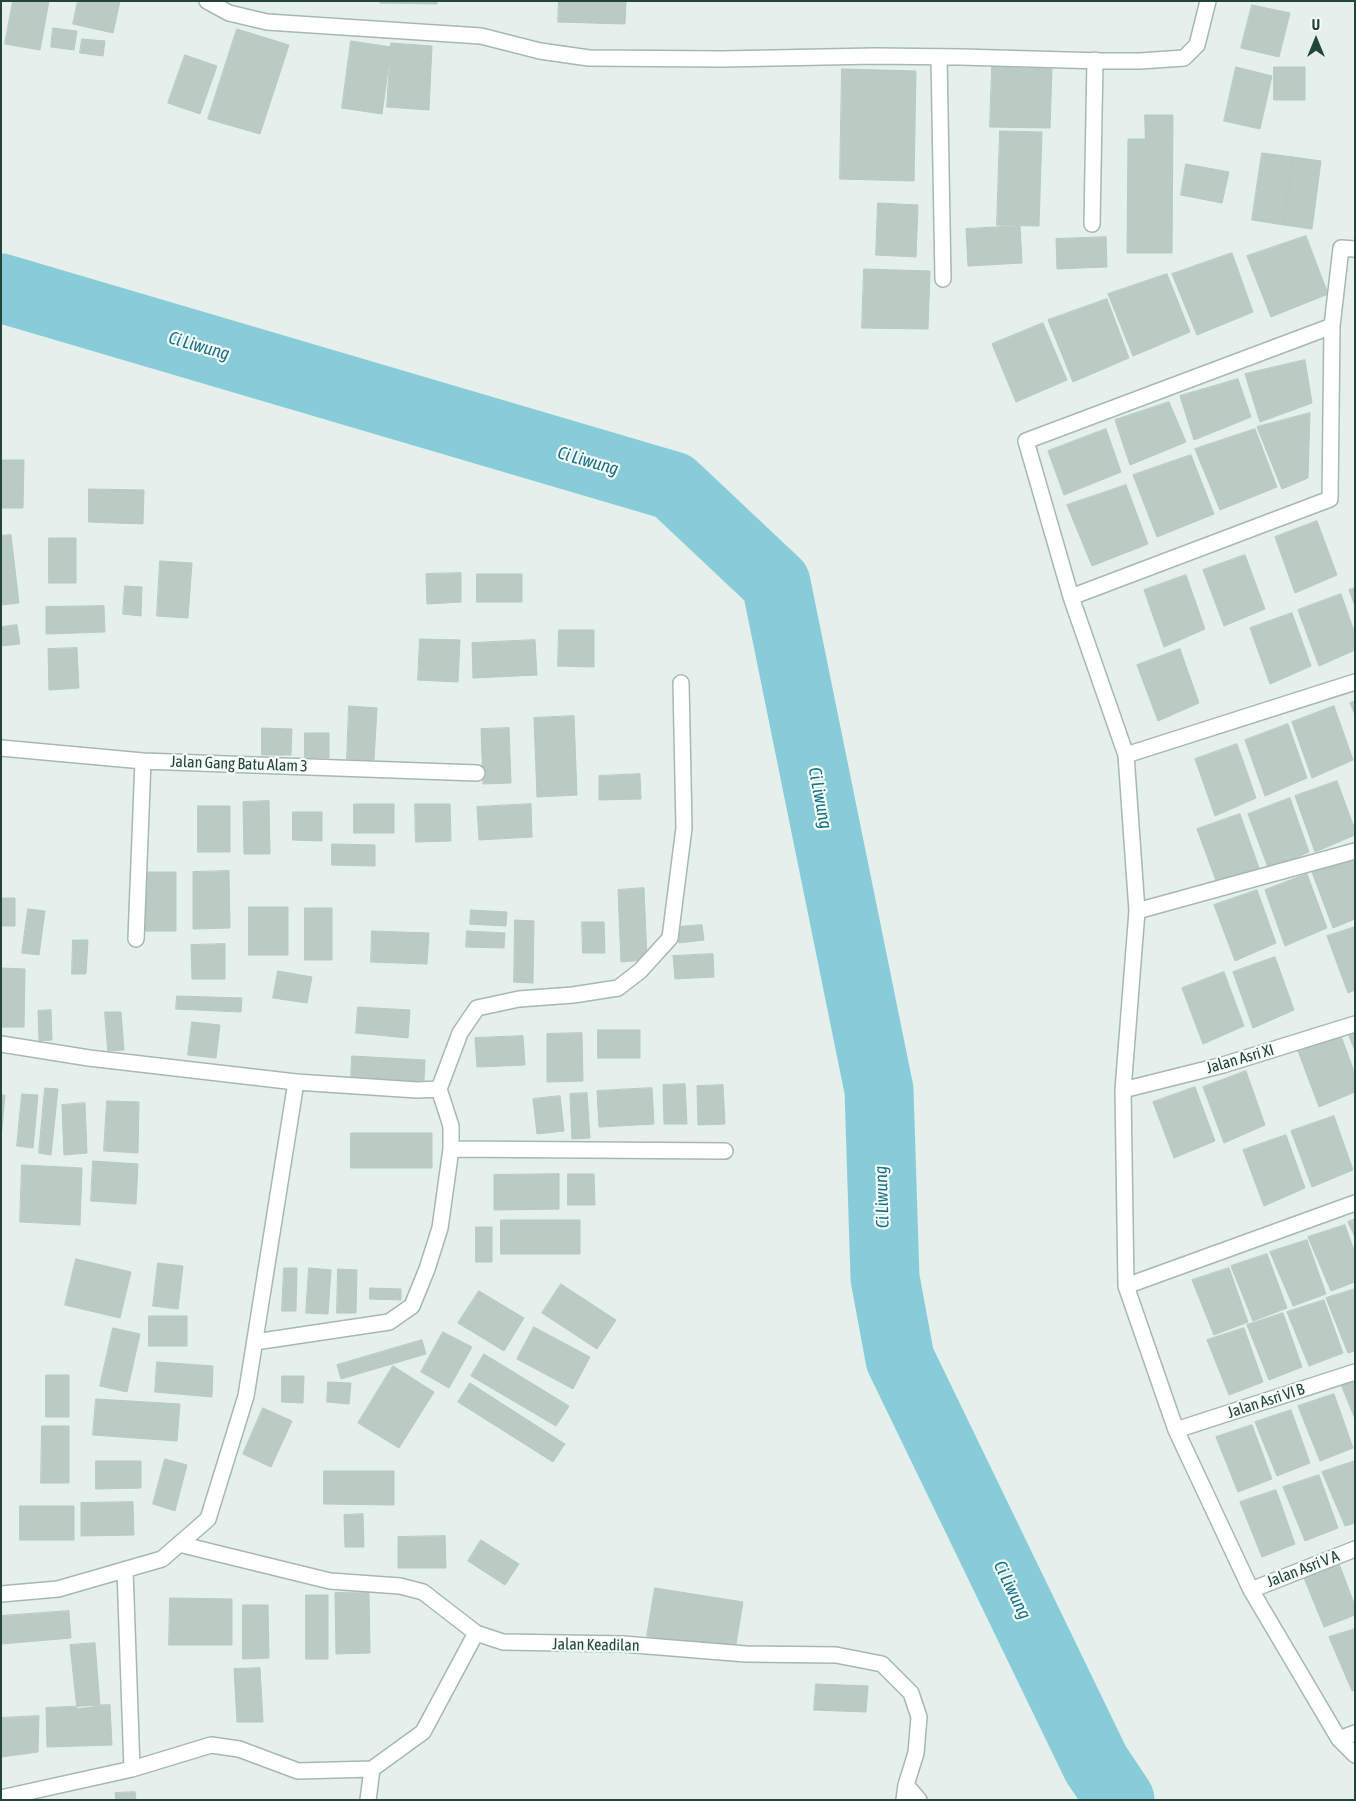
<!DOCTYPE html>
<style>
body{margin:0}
#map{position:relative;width:1356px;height:1801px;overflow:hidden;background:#e5efeb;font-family:"Asap Condensed",sans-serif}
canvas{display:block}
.frame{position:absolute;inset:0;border:2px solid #22443b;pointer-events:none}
.north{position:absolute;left:1291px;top:15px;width:50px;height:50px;-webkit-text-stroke:4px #f6fbf9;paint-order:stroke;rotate:0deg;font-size:14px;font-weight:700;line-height:20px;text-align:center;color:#22443b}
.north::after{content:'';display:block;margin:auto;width:18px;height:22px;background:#22443b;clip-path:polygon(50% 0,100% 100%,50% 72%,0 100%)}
</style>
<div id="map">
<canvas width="1356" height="1801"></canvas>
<div class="frame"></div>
<div class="north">U</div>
</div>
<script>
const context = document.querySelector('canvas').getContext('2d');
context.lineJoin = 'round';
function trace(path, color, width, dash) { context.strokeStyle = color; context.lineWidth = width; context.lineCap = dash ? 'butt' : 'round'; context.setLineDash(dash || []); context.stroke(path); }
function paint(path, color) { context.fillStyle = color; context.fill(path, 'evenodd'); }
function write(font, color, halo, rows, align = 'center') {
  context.font = font + ' "Asap Condensed",sans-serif'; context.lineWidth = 4.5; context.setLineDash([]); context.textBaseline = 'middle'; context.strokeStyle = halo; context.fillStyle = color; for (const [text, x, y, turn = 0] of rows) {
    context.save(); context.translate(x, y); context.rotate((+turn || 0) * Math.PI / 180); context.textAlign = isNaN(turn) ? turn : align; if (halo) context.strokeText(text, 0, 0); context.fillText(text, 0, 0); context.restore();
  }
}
const river = new Path2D(`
 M 1,288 L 673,486 L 776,583 L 879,1090 L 885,1278 L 900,1359 L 1096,1764 L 1120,1800`);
const building = new Path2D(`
 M 13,1 L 49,1 L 40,50 L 5,44 Z
 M 78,1 L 120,1 L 113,33 L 73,24 Z
 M 381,1 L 437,1 L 437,4 L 380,3 Z
 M 559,1 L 626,1 L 625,24 L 558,22 Z
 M 1252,5 L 1290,13 L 1279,57 L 1241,48 Z
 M 53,28 L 77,31 L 74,50 L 51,47 Z
 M 237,29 L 289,45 L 260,134 L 208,119 Z
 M 82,39 L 105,41 L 103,56 L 80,53 Z
 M 351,41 L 391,47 L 382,114 L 342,108 Z
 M 391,43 L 432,46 L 429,110 L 387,107 Z
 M 185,55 L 217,66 L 200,114 L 168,103 Z
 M 992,67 L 1052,69 L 1050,128 L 990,127 Z
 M 1236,67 L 1272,76 L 1260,129 L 1224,121 Z
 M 1274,67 L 1305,67 L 1305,100 L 1274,100 Z
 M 842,69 L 916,71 L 914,181 L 840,179 Z
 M 1145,115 L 1173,115 L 1172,253 L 1127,253 L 1128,139 L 1145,139 Z
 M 1000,131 L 1042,132 L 1039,226 L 997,225 Z
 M 1262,153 L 1293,157 L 1284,225 L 1252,220 Z
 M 1293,157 L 1321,161 L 1312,229 L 1284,225 Z
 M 1186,164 L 1229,172 L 1222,203 L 1181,195 Z
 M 878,203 L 918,205 L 916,257 L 876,255 Z
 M 1020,226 L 1022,263 L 968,266 L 966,229 Z
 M 1306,236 L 1328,294 L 1271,317 L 1247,256 Z
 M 1106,237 L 1107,267 L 1057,269 L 1056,239 Z
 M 1232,253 L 1253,312 L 1197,335 L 1172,274 Z
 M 864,269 L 930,271 L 928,329 L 862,328 Z
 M 1167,274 L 1190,332 L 1133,356 L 1108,294 Z
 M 1107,299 L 1129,358 L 1073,382 L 1048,320 Z
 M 1043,323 L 1067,380 L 1016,402 L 992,344 Z
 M 1305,360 L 1312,403 L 1260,422 L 1245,374 Z
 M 1238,379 L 1251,417 L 1194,440 L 1180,396 Z
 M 1169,402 L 1186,442 L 1130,465 L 1115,420 Z
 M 1310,413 L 1308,478 L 1282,489 L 1257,427 Z
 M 1106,429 L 1121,472 L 1064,495 L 1048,451 Z
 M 1255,429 L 1277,487 L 1220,510 L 1195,449 Z
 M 1191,455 L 1214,514 L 1157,537 L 1133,475 Z
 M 1,460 L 24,460 L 23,508 L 1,508 Z
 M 1126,485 L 1148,544 L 1092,566 L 1067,505 Z
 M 89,489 L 144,490 L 143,524 L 89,522 Z
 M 1317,521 L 1337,575 L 1295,593 L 1275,537 Z
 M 11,535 L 19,603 L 1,605 L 1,536 Z
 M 49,538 L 76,538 L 76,583 L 49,583 Z
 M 1245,555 L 1265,609 L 1224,626 L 1203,570 Z
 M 160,561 L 192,563 L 188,618 L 157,616 Z
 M 461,573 L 461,602 L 427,604 L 426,574 Z
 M 477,574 L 522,574 L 522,602 L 477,602 Z
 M 1186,575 L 1205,629 L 1164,647 L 1144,590 Z
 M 125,586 L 142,587 L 141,616 L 123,614 Z
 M 1355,588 L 1355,606 L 1349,590 Z
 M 1341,594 L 1355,634 L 1355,650 L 1319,666 L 1298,610 Z
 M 104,606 L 105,632 L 46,634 L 46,607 Z
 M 1292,613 L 1311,666 L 1270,684 L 1250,628 Z
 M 17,625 L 20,644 L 1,646 L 1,627 Z
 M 559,630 L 594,630 L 594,667 L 558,666 Z
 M 420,639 L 460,640 L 458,682 L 418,680 Z
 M 535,640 L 537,675 L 473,678 L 472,643 Z
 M 77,648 L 79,688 L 49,690 L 48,649 Z
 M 1180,649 L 1199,703 L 1158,721 L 1137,665 Z
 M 1355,701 L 1355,715 L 1350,703 Z
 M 349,706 L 377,708 L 374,760 L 347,759 Z
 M 1334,706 L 1353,760 L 1312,778 L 1292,722 Z
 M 574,716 L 577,795 L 537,797 L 534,718 Z
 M 1288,724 L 1307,778 L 1265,796 L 1245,740 Z
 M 262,728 L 292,729 L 291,755 L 262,755 Z
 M 509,728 L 511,783 L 483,784 L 481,729 Z
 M 305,733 L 329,733 L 329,758 L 305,758 Z
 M 1237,744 L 1256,798 L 1215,816 L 1195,759 Z
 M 640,774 L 641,799 L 599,800 L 599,776 Z
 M 1337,781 L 1355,830 L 1355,835 L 1315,852 L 1295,796 Z
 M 1290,798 L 1309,852 L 1269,870 L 1248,814 Z
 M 269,801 L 270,854 L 244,854 L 243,802 Z
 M 354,804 L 394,804 L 394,833 L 354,833 Z
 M 415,804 L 450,804 L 451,841 L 416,842 Z
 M 531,804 L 532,837 L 479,840 L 477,807 Z
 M 198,806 L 230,806 L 230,852 L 198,852 Z
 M 293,812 L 322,812 L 322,841 L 293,840 Z
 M 1240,814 L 1259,868 L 1218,886 L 1197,829 Z
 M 332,844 L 375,845 L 375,866 L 332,865 Z
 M 1354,857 L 1355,919 L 1333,928 L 1312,872 Z
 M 229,871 L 230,928 L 193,929 L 193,872 Z
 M 146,872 L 176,872 L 176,931 L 146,931 Z
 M 1307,874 L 1327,928 L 1285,946 L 1265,890 Z
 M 644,888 L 647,960 L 621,962 L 618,890 Z
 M 1257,890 L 1276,943 L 1235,961 L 1214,905 Z
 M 1,898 L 15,898 L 15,926 L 1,926 Z
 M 249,907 L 288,907 L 288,955 L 249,955 Z
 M 305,908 L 332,908 L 332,960 L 305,960 Z
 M 28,909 L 45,911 L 39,955 L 22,953 Z
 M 471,910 L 507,912 L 506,926 L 470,924 Z
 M 515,920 L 534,921 L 533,983 L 514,982 Z
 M 582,922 L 604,922 L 605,953 L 583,953 Z
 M 702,925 L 704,940 L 679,943 L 677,927 Z
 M 1355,927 L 1355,990 L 1348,993 L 1327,936 Z
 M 372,931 L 429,933 L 427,964 L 371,962 Z
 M 467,931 L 505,933 L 504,948 L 466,947 Z
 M 73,940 L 88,940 L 86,974 L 72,974 Z
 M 225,944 L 225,979 L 192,979 L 191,945 Z
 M 713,954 L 714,977 L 675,979 L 673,956 Z
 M 1275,957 L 1294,1010 L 1253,1028 L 1233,972 Z
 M 1,968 L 25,969 L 24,1027 L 1,1027 Z
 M 278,971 L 312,977 L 307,1003 L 273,998 Z
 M 1224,972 L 1244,1026 L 1203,1044 L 1182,988 Z
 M 177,996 L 242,998 L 241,1012 L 176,1009 Z
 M 358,1007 L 410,1010 L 408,1038 L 356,1033 Z
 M 51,1010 L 52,1040 L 39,1041 L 38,1011 Z
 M 105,1012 L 121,1012 L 124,1050 L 108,1051 Z
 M 192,1022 L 220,1025 L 216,1058 L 188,1055 Z
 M 598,1030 L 640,1030 L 640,1058 L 598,1058 Z
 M 582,1033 L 583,1081 L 547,1082 L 547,1034 Z
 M 1355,1033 L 1355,1051 L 1349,1036 Z
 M 523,1036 L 525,1065 L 477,1067 L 475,1038 Z
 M 1341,1036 L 1355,1074 L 1355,1092 L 1319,1107 L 1298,1051 Z
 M 352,1056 L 425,1060 L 424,1081 L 351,1078 Z
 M 1246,1071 L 1265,1125 L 1224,1143 L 1203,1087 Z
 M 685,1084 L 687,1124 L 664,1124 L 663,1085 Z
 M 723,1085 L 725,1124 L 698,1125 L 697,1086 Z
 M 1195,1087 L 1215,1141 L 1174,1158 L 1153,1102 Z
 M 45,1088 L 58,1089 L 51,1155 L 39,1153 Z
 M 652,1088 L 654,1124 L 599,1127 L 597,1091 Z
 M 587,1093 L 590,1138 L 572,1139 L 570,1094 Z
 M 22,1094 L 38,1095 L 33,1148 L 17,1146 Z
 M 1,1095 L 5,1095 L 1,1139 Z
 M 560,1096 L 564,1131 L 537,1134 L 533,1099 Z
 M 107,1101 L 139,1102 L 138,1153 L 104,1151 Z
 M 85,1103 L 87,1153 L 64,1155 L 62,1105 Z
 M 1334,1116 L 1353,1170 L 1312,1187 L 1291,1131 Z
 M 351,1133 L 432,1133 L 432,1168 L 351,1168 Z
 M 1286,1135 L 1305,1188 L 1264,1206 L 1243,1150 Z
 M 93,1161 L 138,1164 L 136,1204 L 91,1201 Z
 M 22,1165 L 82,1168 L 80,1225 L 20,1222 Z
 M 559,1174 L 559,1209 L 494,1210 L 494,1175 Z
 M 568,1174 L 594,1174 L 595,1205 L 568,1205 Z
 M 1355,1219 L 1355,1237 L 1348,1222 Z
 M 501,1220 L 580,1220 L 580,1254 L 501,1254 Z
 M 1345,1225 L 1355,1253 L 1355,1282 L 1331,1291 L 1308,1237 Z
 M 476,1227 L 492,1227 L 492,1262 L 476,1262 Z
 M 1307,1240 L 1326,1294 L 1293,1306 L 1270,1252 Z
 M 1267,1254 L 1287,1308 L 1253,1321 L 1231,1266 Z
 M 76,1259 L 131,1272 L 120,1318 L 65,1305 Z
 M 158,1263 L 183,1266 L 178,1309 L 153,1306 Z
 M 284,1268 L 297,1268 L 296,1311 L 282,1311 Z
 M 309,1268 L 331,1270 L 328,1314 L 306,1313 Z
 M 1229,1268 L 1248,1322 L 1214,1335 L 1192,1280 Z
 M 338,1269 L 357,1270 L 356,1313 L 337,1313 Z
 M 561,1284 L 616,1320 L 597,1349 L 542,1313 Z
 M 370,1288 L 401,1289 L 401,1300 L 370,1299 Z
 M 1355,1289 L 1355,1351 L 1348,1353 L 1326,1298 Z
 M 479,1291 L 524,1318 L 504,1351 L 458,1323 Z
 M 1324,1300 L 1343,1353 L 1309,1366 L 1287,1312 Z
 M 1283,1313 L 1302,1367 L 1269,1380 L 1247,1325 Z
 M 149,1316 L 187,1316 L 187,1346 L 149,1346 Z
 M 534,1327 L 590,1357 L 573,1389 L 517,1359 Z
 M 113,1328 L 140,1334 L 127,1392 L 100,1386 Z
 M 1244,1328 L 1263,1382 L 1229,1395 L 1207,1340 Z
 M 443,1332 L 472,1347 L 449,1388 L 421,1372 Z
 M 422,1340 L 426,1354 L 341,1379 L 337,1365 Z
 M 484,1354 L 569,1406 L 556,1426 L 471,1376 Z
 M 157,1362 L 213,1366 L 212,1397 L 155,1392 Z
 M 393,1366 L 434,1392 L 399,1448 L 358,1423 Z
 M 46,1375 L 69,1375 L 69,1417 L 46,1417 Z
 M 282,1376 L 304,1376 L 303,1403 L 282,1402 Z
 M 1355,1378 L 1355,1419 L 1340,1382 Z
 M 328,1382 L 351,1383 L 349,1404 L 327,1402 Z
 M 470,1383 L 565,1444 L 553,1462 L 458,1402 Z
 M 1334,1394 L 1353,1448 L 1320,1461 L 1298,1406 Z
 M 96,1399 L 180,1404 L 177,1441 L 93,1435 Z
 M 263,1408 L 292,1421 L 271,1467 L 243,1454 Z
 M 1291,1410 L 1310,1463 L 1277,1476 L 1255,1422 Z
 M 1252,1425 L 1272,1479 L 1238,1492 L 1216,1437 Z
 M 42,1426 L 69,1426 L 69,1483 L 41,1483 Z
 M 165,1459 L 187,1465 L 175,1511 L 153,1504 Z
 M 96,1461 L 141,1461 L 141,1488 L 96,1489 Z
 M 1355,1461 L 1355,1523 L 1345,1526 L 1322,1472 Z
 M 324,1471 L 394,1471 L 394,1505 L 324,1504 Z
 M 1319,1475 L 1338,1528 L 1305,1541 L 1283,1487 Z
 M 1276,1490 L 1295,1544 L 1262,1557 L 1240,1502 Z
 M 133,1502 L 134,1535 L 81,1536 L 81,1503 Z
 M 20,1506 L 74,1506 L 74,1540 L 20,1540 Z
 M 363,1514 L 364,1547 L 345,1547 L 344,1515 Z
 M 445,1536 L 446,1568 L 398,1568 L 398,1537 Z
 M 481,1540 L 519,1564 L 505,1585 L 468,1561 Z
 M 1338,1561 L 1355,1606 L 1355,1615 L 1324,1627 L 1302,1573 Z
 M 655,1588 L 743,1602 L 735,1650 L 647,1636 Z
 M 369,1592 L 370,1653 L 336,1654 L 335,1593 Z
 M 306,1595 L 328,1595 L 328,1659 L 306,1659 Z
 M 170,1598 L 232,1599 L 232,1645 L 169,1645 Z
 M 243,1605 L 268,1605 L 269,1658 L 243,1659 Z
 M 69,1611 L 71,1638 L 1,1644 L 1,1616 Z
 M 1355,1629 L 1355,1690 L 1352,1691 L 1329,1637 Z
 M 95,1643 L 100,1706 L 77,1709 L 70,1645 Z
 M 260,1668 L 263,1722 L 237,1722 L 234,1669 Z
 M 816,1684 L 868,1686 L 866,1712 L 814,1710 Z
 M 110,1705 L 112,1745 L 47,1747 L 46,1708 Z
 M 39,1716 L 38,1752 L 1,1757 L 1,1718 Z
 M 135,1792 L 136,1800 L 116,1800 L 115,1793 Z`);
const street = new Path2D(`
 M 207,1 L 229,13 L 267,22 L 481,36 L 540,51 L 589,58 L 722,59 L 875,56 L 961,57 L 1102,61 L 1140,61 L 1184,58 L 1197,45 L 1208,1
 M 939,57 L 943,279
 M 1092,224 L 1095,60
 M 1332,326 L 1026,441 L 1071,597 L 1126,755 L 1355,682
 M 1071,597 L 1330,499 L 1332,326 L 1341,248 L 1355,249
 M 1,748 L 143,761 L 477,773
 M 1126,755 L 1137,911 L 1355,851
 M 136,939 L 143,761
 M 1,1044 L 89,1058 L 296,1082 L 417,1090 L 439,1089
 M 1123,1090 L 1223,1065 L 1355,1024
 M 451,1149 L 725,1151
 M 1355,1203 L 1126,1286 L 1176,1430 L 1251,1590 L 1339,1739 L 1355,1755
 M 1126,1286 L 1123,1090 L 1137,911
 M 255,1342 L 389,1322 L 412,1306 L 427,1269 L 440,1228 L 451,1149 L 451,1126 L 439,1089 L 460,1033 L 477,1008 L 519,999 L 573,995 L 618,988 L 640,971 L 670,938 L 684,828 L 681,683
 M 1176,1430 L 1355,1372
 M 179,1544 L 330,1581 L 400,1586 L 423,1592 L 476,1633 L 503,1642 L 623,1644 L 746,1654 L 836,1655 L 882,1664 L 911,1693 L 919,1717 L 916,1753 L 906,1785 L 904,1800
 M 125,1570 L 132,1769
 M 1251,1590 L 1355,1549
 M 1,1594 L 58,1589 L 162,1559 L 208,1519 L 246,1396 L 296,1082
 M 1339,1739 L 1355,1733
 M 906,1785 L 919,1800
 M 1,1798 L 132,1769 L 211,1745 L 239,1749 L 298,1771 L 372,1769 L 423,1732 L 476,1633
 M 368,1800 L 372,1769`);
const streetNames = [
 ["Jalan Gang Batu Alam 3",239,764,2],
 ["Jalan Asri XI",1240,1059,-16],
 ["Jalan Asri VI B",1266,1401,-18],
 ["Jalan Asri V A",1303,1569,-21],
 ["Jalan Keadilan",596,1645,1]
];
const waterNames = [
 ["Ci Liwung",199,346,16],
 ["Ci Liwung",588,461,16],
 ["Ci Liwung",820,798,79],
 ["Ci Liwung",882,1197,-92],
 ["Ci Liwung",1012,1590,64]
];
trace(river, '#89ccd9', 69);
paint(building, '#bacbc4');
trace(building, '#b7cac2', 1);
trace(street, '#a7b8b3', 18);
trace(street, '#fff', 15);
write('16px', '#22443b', '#f6fbf9', streetNames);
write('italic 18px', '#157286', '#f6fbf9', waterNames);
</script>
